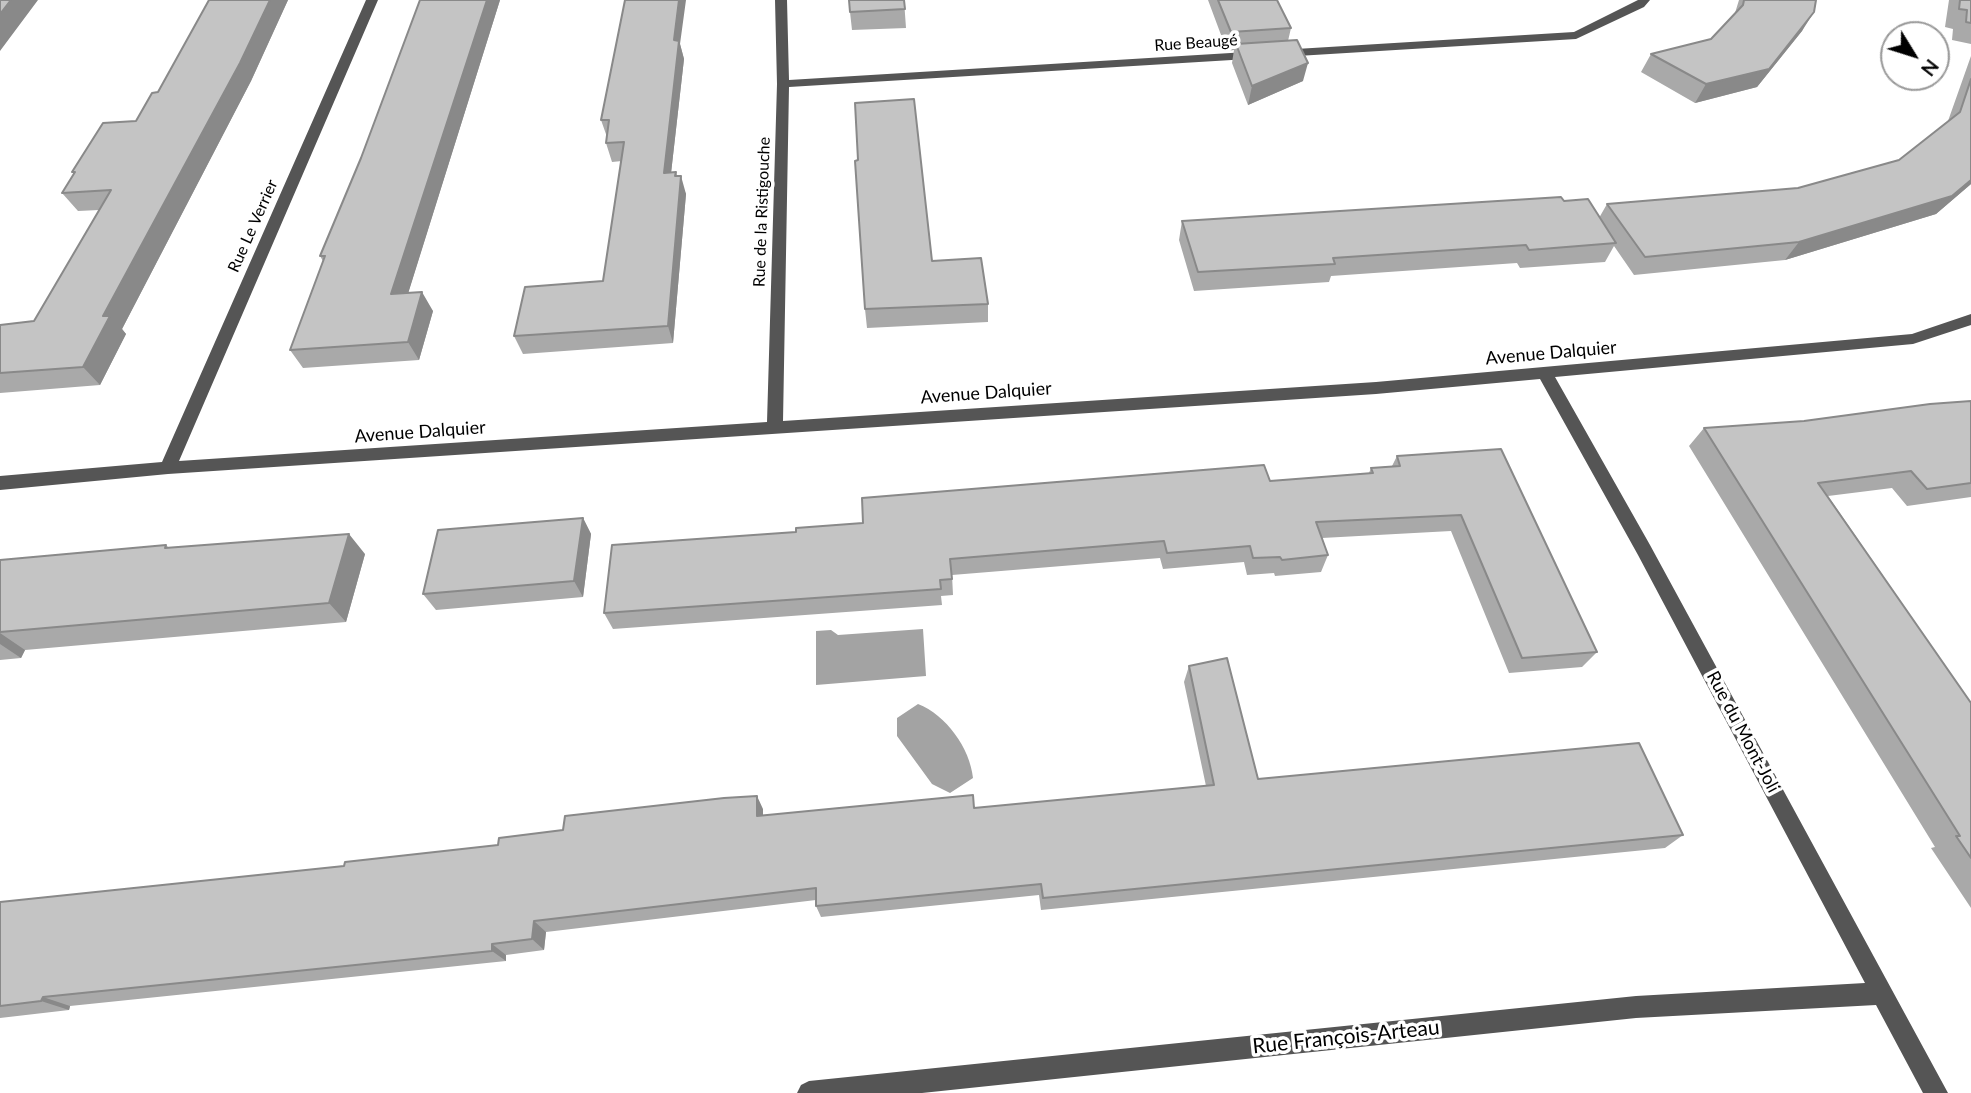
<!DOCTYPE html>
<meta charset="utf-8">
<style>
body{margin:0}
#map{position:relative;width:1971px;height:1093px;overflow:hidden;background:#fff;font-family:Lato,sans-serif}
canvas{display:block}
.north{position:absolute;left:1880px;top:21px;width:70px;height:70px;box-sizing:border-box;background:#fff;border:2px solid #999;border-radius:50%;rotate:128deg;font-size:19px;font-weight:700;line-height:28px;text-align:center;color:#000}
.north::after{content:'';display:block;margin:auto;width:24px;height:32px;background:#000;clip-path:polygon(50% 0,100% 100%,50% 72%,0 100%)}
</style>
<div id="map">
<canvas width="1971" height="1093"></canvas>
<div class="north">N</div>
</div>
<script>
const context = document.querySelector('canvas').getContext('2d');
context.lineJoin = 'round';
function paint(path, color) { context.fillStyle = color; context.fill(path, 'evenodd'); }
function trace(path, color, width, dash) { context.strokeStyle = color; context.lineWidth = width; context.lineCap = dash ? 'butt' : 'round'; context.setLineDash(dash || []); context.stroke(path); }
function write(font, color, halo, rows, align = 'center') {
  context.font = font + ' Lato,sans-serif'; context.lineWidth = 7; context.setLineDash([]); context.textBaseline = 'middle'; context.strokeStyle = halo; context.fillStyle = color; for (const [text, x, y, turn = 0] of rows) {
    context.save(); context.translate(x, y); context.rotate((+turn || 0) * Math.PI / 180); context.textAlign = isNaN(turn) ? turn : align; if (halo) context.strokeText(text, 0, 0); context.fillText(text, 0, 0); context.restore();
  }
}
const water = new Path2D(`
 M 923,629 L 926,676 L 816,685 L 816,631 L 831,630 L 838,635 Z
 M 918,704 C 946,715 970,748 973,778 L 950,793 L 932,784 L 897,736 L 897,718 Z`);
const minor = new Path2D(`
 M 366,0 L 378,0 L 179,461 L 767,422 L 777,84 L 775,0 L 787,0 L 789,80 L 1574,32 L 1638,0 L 1650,0 L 1644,7 L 1576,39 L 789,87 L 783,421 L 1376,382 L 1912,334 L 1971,314 L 1971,325 L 1913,344 L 1555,377 L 1650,545 L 1948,1093 L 1923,1093 L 1876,1005 L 1636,1018 L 922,1093 L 797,1093 L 801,1085 L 809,1081 L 1636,996 L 1865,983 L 1638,555 L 1540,379 L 1376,394 L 168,474 L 0,490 L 0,476 L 162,462 Z`);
const wall = new Path2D(`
 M 209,0 L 288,0 L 251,81 L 122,329 L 126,334 L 100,385 L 0,393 L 0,325 L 34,321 L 99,210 L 78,211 L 62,193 L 74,174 L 72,172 L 136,121 L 158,92 Z
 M 420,0 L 500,0 L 408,293 L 433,311 L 419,360 L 303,368 L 290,350 L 323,261 L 320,256 L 361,158 Z
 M 904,0 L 906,28 L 852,30 L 850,12 Z
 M 1208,0 L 1277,0 L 1291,28 L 1288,41 L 1303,81 L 1248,105 L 1232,63 L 1234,50 L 1227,51 Z
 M 1739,0 L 1816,0 L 1802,31 L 1757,87 L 1695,103 L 1641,72 L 1651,54 L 1711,39 L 1735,13 Z
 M 1949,0 L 1971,0 L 1971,44 L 1952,40 L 1953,29 L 1945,27 Z
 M 680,44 L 684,59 L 671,173 L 677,176 L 686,194 L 673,343 L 523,354 L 514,336 L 603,281 L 622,161 L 612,162 L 606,143 L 607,137 L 601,120 Z
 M 1971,56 L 1971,184 L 1936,214 L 1785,260 L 1634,275 L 1614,246 L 1605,262 L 1520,268 L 1517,263 L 1331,276 L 1329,282 L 1194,291 L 1179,240 L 1182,221 L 1564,201 L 1599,218 L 1607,204 L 1798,188 L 1899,160 L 1948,121 Z
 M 858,160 L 932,261 L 988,304 L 988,322 L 867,328 L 865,309 Z
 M 1971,401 L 1971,497 L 1907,506 L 1892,488 L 1828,496 L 1971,703 L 1971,908 L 1931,848 L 1935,847 L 1689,446 L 1704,428 L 1804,421 Z
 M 1501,449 L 1597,652 L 1582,667 L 1509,673 L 1451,531 L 1322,538 L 1328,555 L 1321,572 L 1275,576 L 1274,573 L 1247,575 L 1244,562 L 1163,569 L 1160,558 L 952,575 L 953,595 L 941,596 L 942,605 L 613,629 L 604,613 L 796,532 L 863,523 L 1270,481 L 1369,473 L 1371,468 L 1392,466 L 1397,456 Z
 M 583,518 L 591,534 L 583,597 L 436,610 L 423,594 Z
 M 166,545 L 169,548 L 365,554 L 346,622 L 25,650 L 21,658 L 0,660 L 0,560 Z
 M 1189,666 L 1258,779 L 1683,835 L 1665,848 L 1041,910 L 1039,895 L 821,917 L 816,906 L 816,900 L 546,932 L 544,950 L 506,955 L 506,961 L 70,1006 L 69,1010 L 0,1018 L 0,902 L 344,866 L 763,809 L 763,816 L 974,808 L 1206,786 L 1184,682 Z`);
const shadedWall = new Path2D(`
 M 11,0 L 38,0 L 0,51 L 0,14 Z
 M 270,0 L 288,0 L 251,81 L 122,329 L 126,334 L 100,385 L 83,367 L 103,316 Z
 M 487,0 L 500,0 L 402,313 L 391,294 Z
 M 679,0 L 686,0 L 680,44 L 684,59 L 669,191 L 664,173 L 674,40 Z
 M 1814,12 L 1802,31 L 1757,87 L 1695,103 L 1706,84 Z
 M 1308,63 L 1303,81 L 1248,105 L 1252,86 Z
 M 676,172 L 680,189 L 681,176 L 686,194 L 673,343 L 668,326 Z
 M 1971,180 L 1971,184 L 1936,214 L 1785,260 L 1799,242 Z
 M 422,292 L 433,311 L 419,360 L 408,342 Z
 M 583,518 L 591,534 L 583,597 L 574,581 Z
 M 349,534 L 365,554 L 346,622 L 329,603 Z
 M 0,633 L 25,650 L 21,658 L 0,644 Z
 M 757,796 L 763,809 L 763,829 L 757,816 Z
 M 534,921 L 546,932 L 544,950 L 532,939 Z
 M 492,944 L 506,955 L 506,961 L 492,951 Z
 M 43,997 L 70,1006 L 69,1010 L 41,1001 Z`);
const building = new Path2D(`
 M 0,0 L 11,0 L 0,14 Z
 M 209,0 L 270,0 L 240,63 L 103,316 L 110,316 L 83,367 L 0,373 L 0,325 L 34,321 L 111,190 L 62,193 L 75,172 L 72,172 L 103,123 L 136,121 L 152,93 L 158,92 Z
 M 420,0 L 487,0 L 391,294 L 422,292 L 408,342 L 290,350 L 325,256 L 320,256 L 361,158 Z
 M 625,0 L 679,0 L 674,40 L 679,41 L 664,173 L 676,172 L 675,176 L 681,176 L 668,326 L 514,336 L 525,287 L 603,281 L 624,142 L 606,143 L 609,120 L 601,120 Z
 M 849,0 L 904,0 L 905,9 L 850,12 Z
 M 1218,0 L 1277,0 L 1291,28 L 1231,32 Z
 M 1744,0 L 1816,0 L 1814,12 L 1769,69 L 1706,84 L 1651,54 L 1711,39 L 1743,5 Z
 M 1960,0 L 1971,0 L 1971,23 L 1966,22 L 1967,10 L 1959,9 Z
 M 1297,40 L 1308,63 L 1252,86 L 1236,44 Z
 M 1971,79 L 1971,180 L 1952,196 L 1799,242 L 1645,257 L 1607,204 L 1798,188 L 1899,160 L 1960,112 Z
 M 914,99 L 932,261 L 981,258 L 988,304 L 865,309 L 855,161 L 858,160 L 855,103 Z
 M 1561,197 L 1564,201 L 1588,199 L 1616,243 L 1529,250 L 1526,245 L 1333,258 L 1335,264 L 1198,272 L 1182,221 Z
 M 1971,401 L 1971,483 L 1927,489 L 1911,471 L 1818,483 L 1971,703 L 1971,858 L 1956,836 L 1960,836 L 1704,428 L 1804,421 L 1930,404 Z
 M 1501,449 L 1597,652 L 1522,658 L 1461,515 L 1316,522 L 1328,555 L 1282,560 L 1280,557 L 1253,558 L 1250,546 L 1167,553 L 1164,541 L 950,559 L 952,579 L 940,580 L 941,589 L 604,613 L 612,545 L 796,532 L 796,528 L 863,523 L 862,498 L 1264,465 L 1270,481 L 1373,473 L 1371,468 L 1400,466 L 1397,456 Z
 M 583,518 L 574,581 L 423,594 L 438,530 Z
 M 349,534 L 329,603 L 0,632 L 0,560 L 166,545 L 165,548 Z
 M 1227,658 L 1258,779 L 1639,743 L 1683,835 L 1043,898 L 1041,884 L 816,906 L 816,888 L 534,921 L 532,939 L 492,944 L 492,951 L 43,997 L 41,1001 L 0,1006 L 0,902 L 344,866 L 345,862 L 498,845 L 499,838 L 563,830 L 565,816 L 724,798 L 757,796 L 757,816 L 973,795 L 974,808 L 1214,785 L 1189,666 Z`);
const farStreetnames = [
 ["Rue Beaugé",1196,43,-4],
 ["Rue de la Ristigouche",762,212,-88],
 ["Rue Le Verrier",253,226,-66]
];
const streetNames = [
 ["Avenue Dalquier",1551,353,-5],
 ["Avenue Dalquier",986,393,-4],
 ["Avenue Dalquier",420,432,-4],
 ["Rue du Mont-Joli",1743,732,62]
];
const nearStreetnames = [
 ["Rue François-Arteau",1346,1037,-6]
];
paint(water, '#a3a3a3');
paint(minor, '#555');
paint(wall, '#a9a9a9');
paint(shadedWall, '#898989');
paint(building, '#c4c4c4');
trace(building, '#898989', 2);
write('16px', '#000', '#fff', farStreetnames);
write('18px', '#000', '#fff', streetNames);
write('21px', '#000', '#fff', nearStreetnames);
</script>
